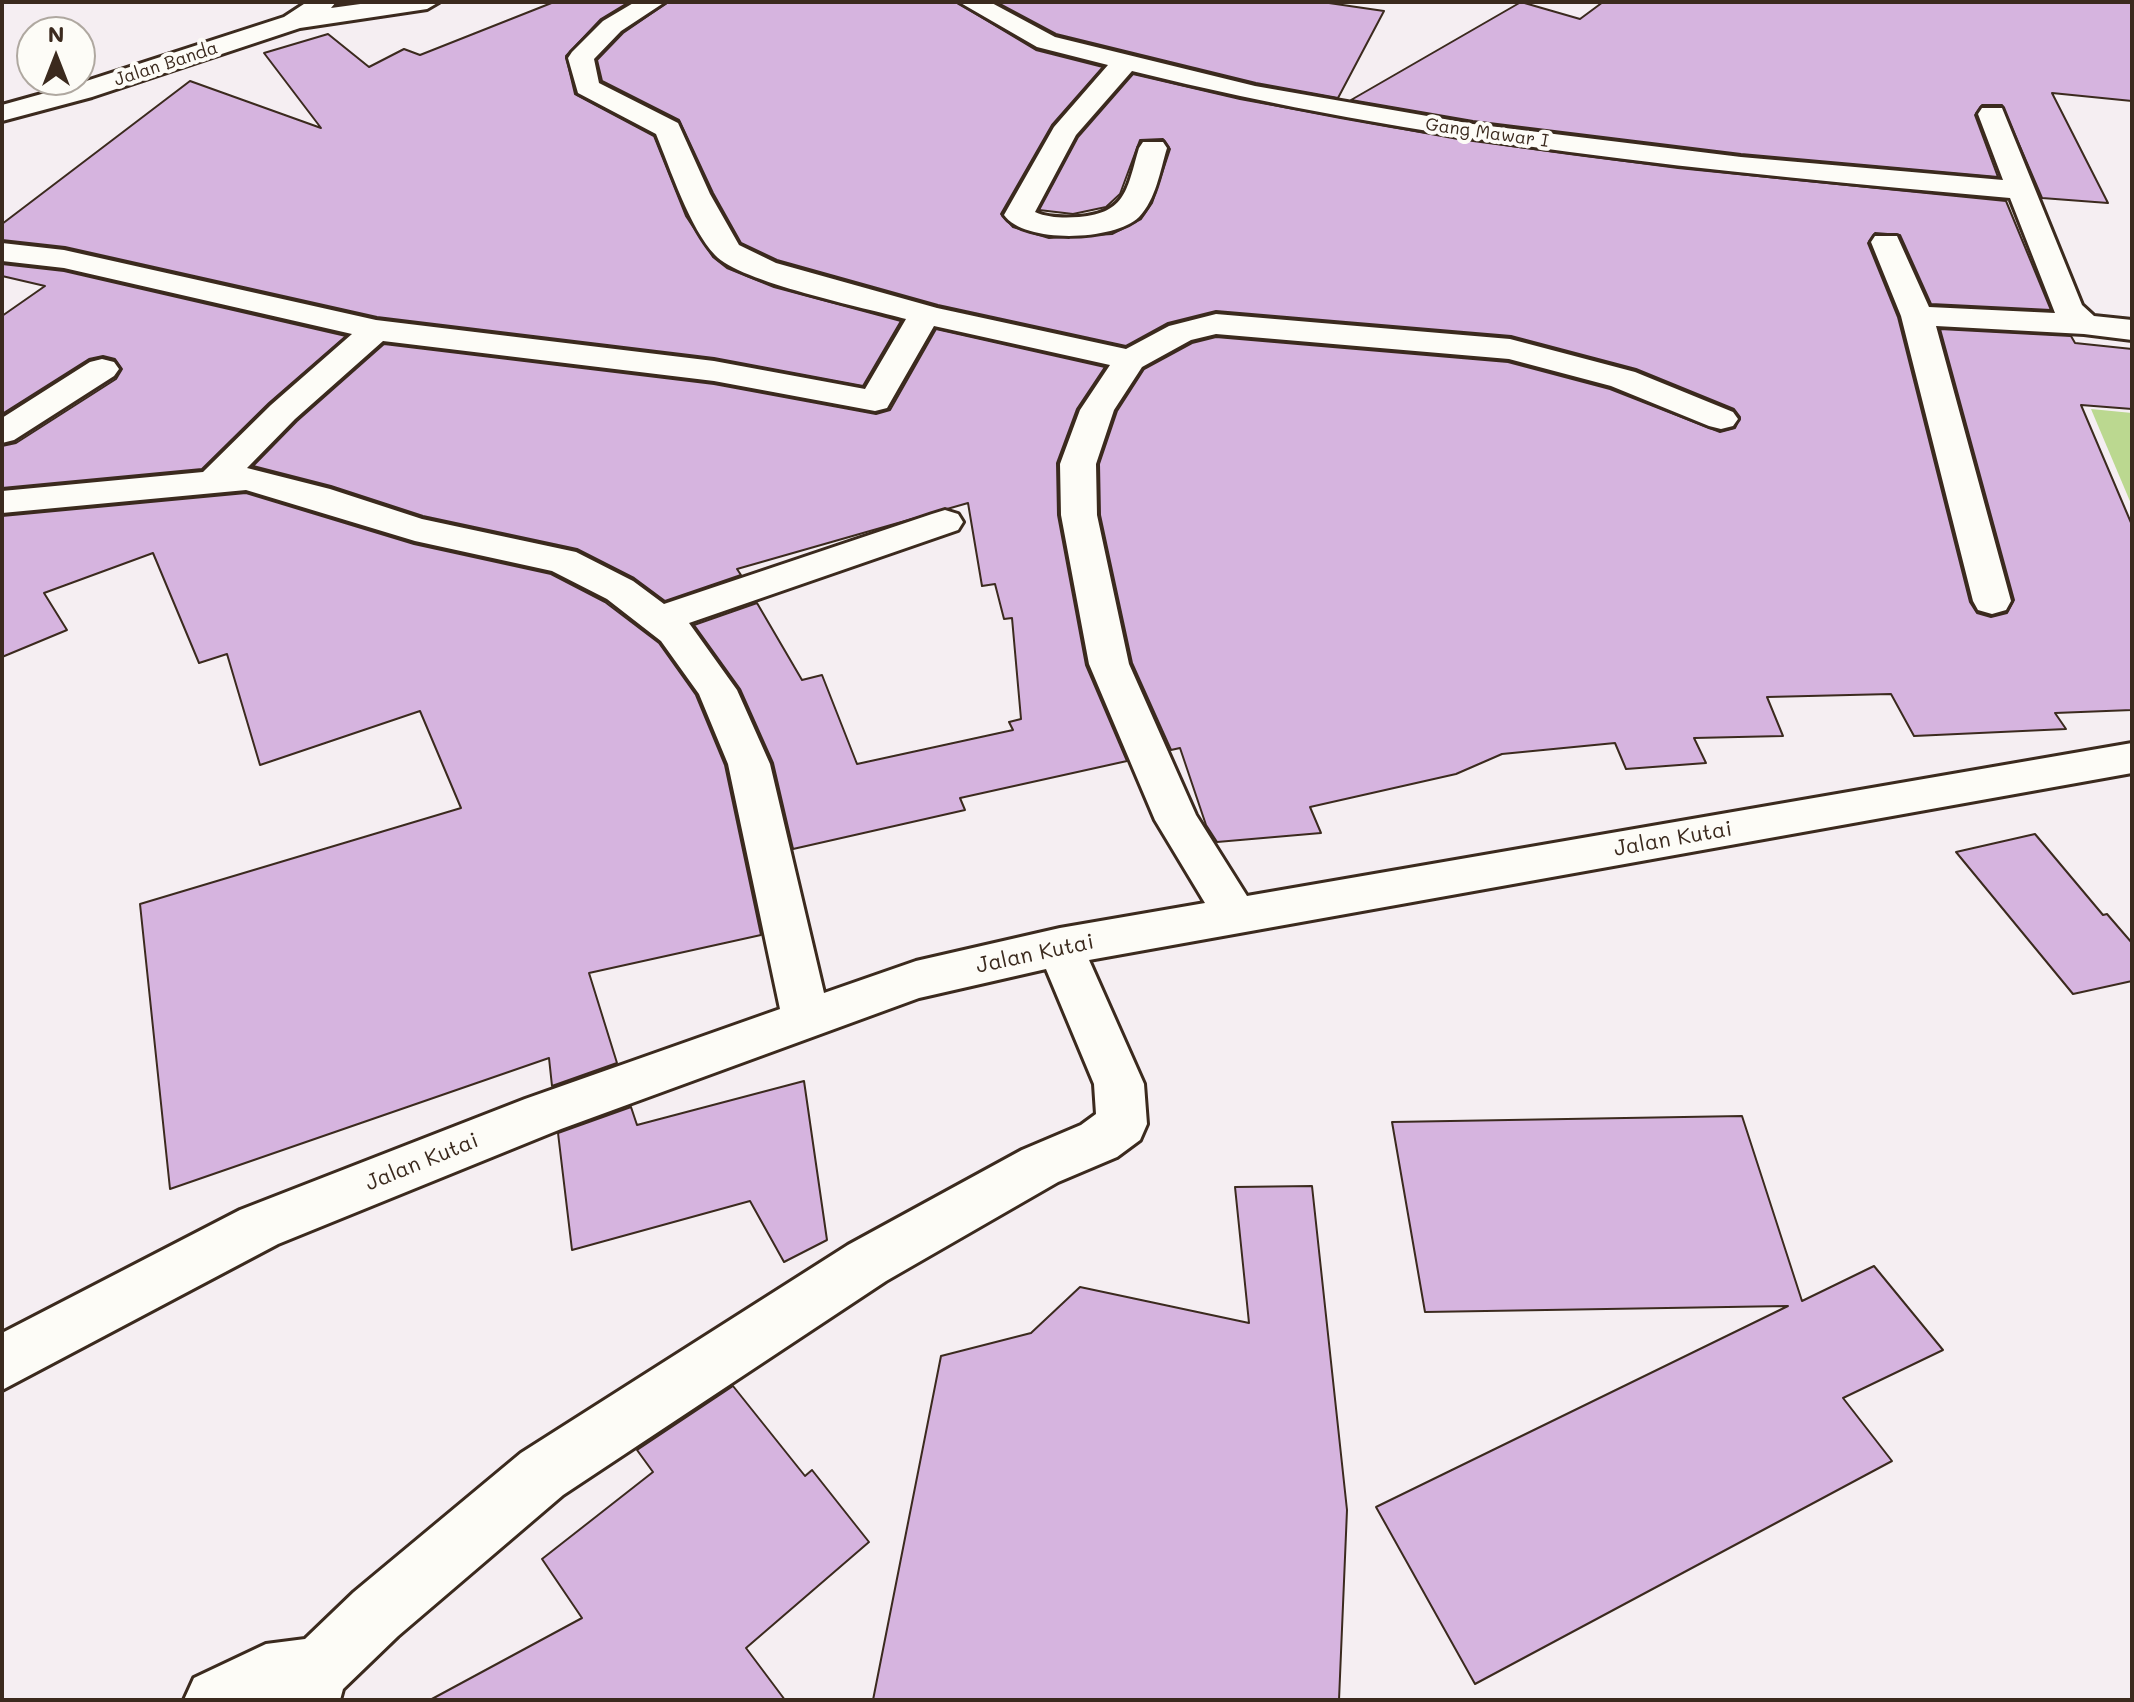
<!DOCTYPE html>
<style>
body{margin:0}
#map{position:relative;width:2134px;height:1702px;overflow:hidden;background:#f5eef2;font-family:Mali,sans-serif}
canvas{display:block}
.frame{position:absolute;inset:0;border:4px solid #3b2a1e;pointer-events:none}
.north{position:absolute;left:16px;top:16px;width:80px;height:80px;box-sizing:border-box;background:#fdfcf7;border:2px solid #afa8a0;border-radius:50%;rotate:0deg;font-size:22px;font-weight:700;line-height:32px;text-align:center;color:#3b2a1e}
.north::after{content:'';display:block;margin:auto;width:28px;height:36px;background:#3b2a1e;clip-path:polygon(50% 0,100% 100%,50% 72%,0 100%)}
</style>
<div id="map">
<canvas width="2134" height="1702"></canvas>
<div class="frame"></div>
<div class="north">N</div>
</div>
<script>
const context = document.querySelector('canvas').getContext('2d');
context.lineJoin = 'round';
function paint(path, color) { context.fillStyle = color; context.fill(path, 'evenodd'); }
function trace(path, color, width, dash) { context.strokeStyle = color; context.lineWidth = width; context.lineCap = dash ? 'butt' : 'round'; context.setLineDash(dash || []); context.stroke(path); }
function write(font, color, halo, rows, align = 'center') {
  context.font = font + ' Mali,sans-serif'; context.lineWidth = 8; context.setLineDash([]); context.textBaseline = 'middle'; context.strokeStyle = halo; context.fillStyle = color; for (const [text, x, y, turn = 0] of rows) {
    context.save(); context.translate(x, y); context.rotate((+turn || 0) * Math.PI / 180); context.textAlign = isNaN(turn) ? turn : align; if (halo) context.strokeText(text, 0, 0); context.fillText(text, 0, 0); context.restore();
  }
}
const green = new Path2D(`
 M 2091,409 L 2132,413 L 2132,506 Z`);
const building = new Path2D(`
 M 554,2 L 629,2 L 601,19 L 566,56 L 575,94 L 654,136 L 686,216 L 713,257 L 727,268 L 774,287 L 901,321 L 863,386 L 714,358 L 377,317 L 65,247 L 2,240 L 2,224 L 190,81 L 321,128 L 264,53 L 328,34 L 369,67 L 404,49 L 420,55 Z
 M 668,2 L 956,2 L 1036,50 L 1103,67 L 1052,125 L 1001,214 L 1013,227 L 1049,238 L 1112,234 L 1141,219 L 1152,203 L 1170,149 L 1163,139 L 1140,140 L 1120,194 L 1106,207 L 1073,214 L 1039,210 L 1078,137 L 1133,74 L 1240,99 L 1458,139 L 1678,168 L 2006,201 L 2051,310 L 1931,304 L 1900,235 L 1875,233 L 1868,243 L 1898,317 L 1970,602 L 1977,613 L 1991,617 L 2007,613 L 2014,600 L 1940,329 L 2071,336 L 2075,343 L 2132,349 L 2132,409 L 2081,405 L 2132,525 L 2132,710 L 2055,713 L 2066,729 L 1914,736 L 1891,694 L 1767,697 L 1783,736 L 1694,738 L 1706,763 L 1626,769 L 1615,743 L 1502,754 L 1456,774 L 1310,807 L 1321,833 L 1217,842 L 1206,825 L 1180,748 L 1171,750 L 1132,663 L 1100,515 L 1099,464 L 1117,411 L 1144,369 L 1192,343 L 1216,337 L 1508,362 L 1610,389 L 1720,432 L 1735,428 L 1740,417 L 1734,409 L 1636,369 L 1511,336 L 1216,311 L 1168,323 L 1126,346 L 938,305 L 777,260 L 741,243 L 713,193 L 679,120 L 602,81 L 597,60 L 623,33 Z
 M 996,2 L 1322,2 L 1384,11 L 1338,98 L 1256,83 L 1056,34 Z
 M 1521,2 L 1580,19 L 1603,2 L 2132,2 L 2132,101 L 2052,93 L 2108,203 L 2042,198 L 2002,105 L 1982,105 L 1975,115 L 1998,177 L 1741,154 L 1473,121 L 1351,100 Z
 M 2,264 L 64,271 L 346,336 L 269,403 L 202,469 L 2,488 L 2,446 L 16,443 L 116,379 L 122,369 L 115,359 L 103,356 L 89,359 L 2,414 L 2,316 L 45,286 L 2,276 Z
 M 936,329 L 1105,367 L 1077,409 L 1057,463 L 1058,515 L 1086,665 L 1127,761 L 960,798 L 965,810 L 793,849 L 773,763 L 740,689 L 694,625 L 757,603 L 802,680 L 822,675 L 857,764 L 1013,730 L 1009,722 L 1021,719 L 1012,618 L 1004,619 L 995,584 L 982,586 L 968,503 L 737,569 L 741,575 L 665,601 L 634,578 L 577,549 L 423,516 L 331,486 L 253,466 L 297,421 L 384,344 L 714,384 L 876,414 L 890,410 Z
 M 246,493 L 414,544 L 551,574 L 605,602 L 659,643 L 696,695 L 725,765 L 761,935 L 589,973 L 617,1063 L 552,1086 L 549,1058 L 170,1189 L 140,904 L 461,808 L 420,711 L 260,765 L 227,654 L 199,663 L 153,553 L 44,593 L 67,630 L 2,657 L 2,516 Z
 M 2035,834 L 2103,915 L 2107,914 L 2132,943 L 2132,981 L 2073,994 L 1956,852 Z
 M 804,1081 L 827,1240 L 784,1262 L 750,1201 L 572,1250 L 558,1133 L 631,1107 L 637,1125 Z
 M 1742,1116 L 1802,1301 L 1874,1266 L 1943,1350 L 1843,1398 L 1892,1461 L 1475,1684 L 1376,1507 L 1788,1306 L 1425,1312 L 1392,1122 Z
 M 1312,1186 L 1347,1510 L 1339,1700 L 873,1700 L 941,1356 L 1031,1333 L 1080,1287 L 1249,1323 L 1235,1187 Z
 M 733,1386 L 805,1476 L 812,1470 L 869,1542 L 746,1648 L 785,1700 L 430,1700 L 582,1618 L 542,1559 L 653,1472 L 637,1450 Z`);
const minor = new Path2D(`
 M 307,2 L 336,2 L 331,8 L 375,2 L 439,2 L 427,9 L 300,28 L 92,97 L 2,121 L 2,105 L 74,85 L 284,17 Z
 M 635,2 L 665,2 L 621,31 L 594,59 L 599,83 L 678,123 L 710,194 L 739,245 L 776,263 L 937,308 L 1126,349 L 1169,326 L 1216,314 L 1510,339 L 1635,372 L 1733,412 L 1738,419 L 1733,426 L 1721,429 L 1709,426 L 1611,386 L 1509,359 L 1216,334 L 1191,340 L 1142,367 L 1114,410 L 1096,464 L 1097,515 L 1129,664 L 1196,815 L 1247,896 L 2132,743 L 2132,773 L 1089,960 L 1144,1084 L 1147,1124 L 1140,1140 L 1117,1157 L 1058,1182 L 886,1281 L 563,1495 L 398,1636 L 343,1689 L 340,1700 L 184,1700 L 194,1678 L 266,1644 L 305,1639 L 354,1592 L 521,1453 L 848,1245 L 1022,1150 L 1081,1125 L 1096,1114 L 1094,1084 L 1046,969 L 919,998 L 561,1129 L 278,1244 L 2,1390 L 2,1333 L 240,1210 L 525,1099 L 780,1009 L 728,764 L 699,694 L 661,641 L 607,599 L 552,571 L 415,541 L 246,490 L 2,513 L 2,491 L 203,472 L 271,405 L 352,334 L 64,268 L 2,261 L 2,243 L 64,250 L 376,320 L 714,361 L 865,389 L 906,319 C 866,308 739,282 715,255 C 690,229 670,168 656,134 L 578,93 L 568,58 L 572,52 L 603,21 ZM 934,326 L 1110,365 L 1080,410 L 1060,464 L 1061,515 L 1089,664 L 1155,820 L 1205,903 L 1060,928 L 916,961 L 824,993 L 770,764 L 737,690 L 689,623 L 958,530 L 963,522 L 958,514 L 945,510 L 932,514 L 664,604 L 633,581 L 576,552 L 422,519 L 330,489 L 247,468 L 295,419 L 383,341 L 714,381 L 875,411 L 887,408 Z
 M 959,2 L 990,2 L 1055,37 L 1255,86 L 1473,124 L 1741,157 L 2003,180 L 1978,114 L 1982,108 L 2002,108 L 2082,305 L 2094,316 L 2132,320 L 2132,340 L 2084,334 L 1936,326 L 2011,601 L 2006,610 L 1992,614 L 1978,610 L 1973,601 L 1901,316 L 1871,242 L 1875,236 L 1897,236 L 1929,307 L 2055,313 L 2010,198 C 1714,172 1420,143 1132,71 L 1076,135 L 1035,212 C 1048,218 1065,218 1079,217 C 1127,213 1127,188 1139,148 L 1143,142 L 1163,142 L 1167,148 C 1160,171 1156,199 1139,217 C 1115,241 1024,244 1004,215 L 1054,127 L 1108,65 L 1037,47 Z
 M 102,359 L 114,362 L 119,369 L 114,376 L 14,440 L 2,443 L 2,418 L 90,362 Z`);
const farStreetnames = [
 ["Jalan Banda",166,64,-18],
 ["Gang Mawar I",1487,133,8]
];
const streetNames = [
 ["Jalan Kutai",1673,839,-10],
 ["Jalan Kutai",1035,954,-12],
 ["Jalan Kutai",422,1162,-22]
];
paint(green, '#bbd890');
paint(building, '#d6b4df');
trace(building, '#3b2a1e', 2);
trace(minor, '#3b2a1e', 6);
paint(minor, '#fdfcf7');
write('18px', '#3b2a1e', '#fdfcf7', farStreetnames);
write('22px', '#3b2a1e', '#fdfcf7', streetNames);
</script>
